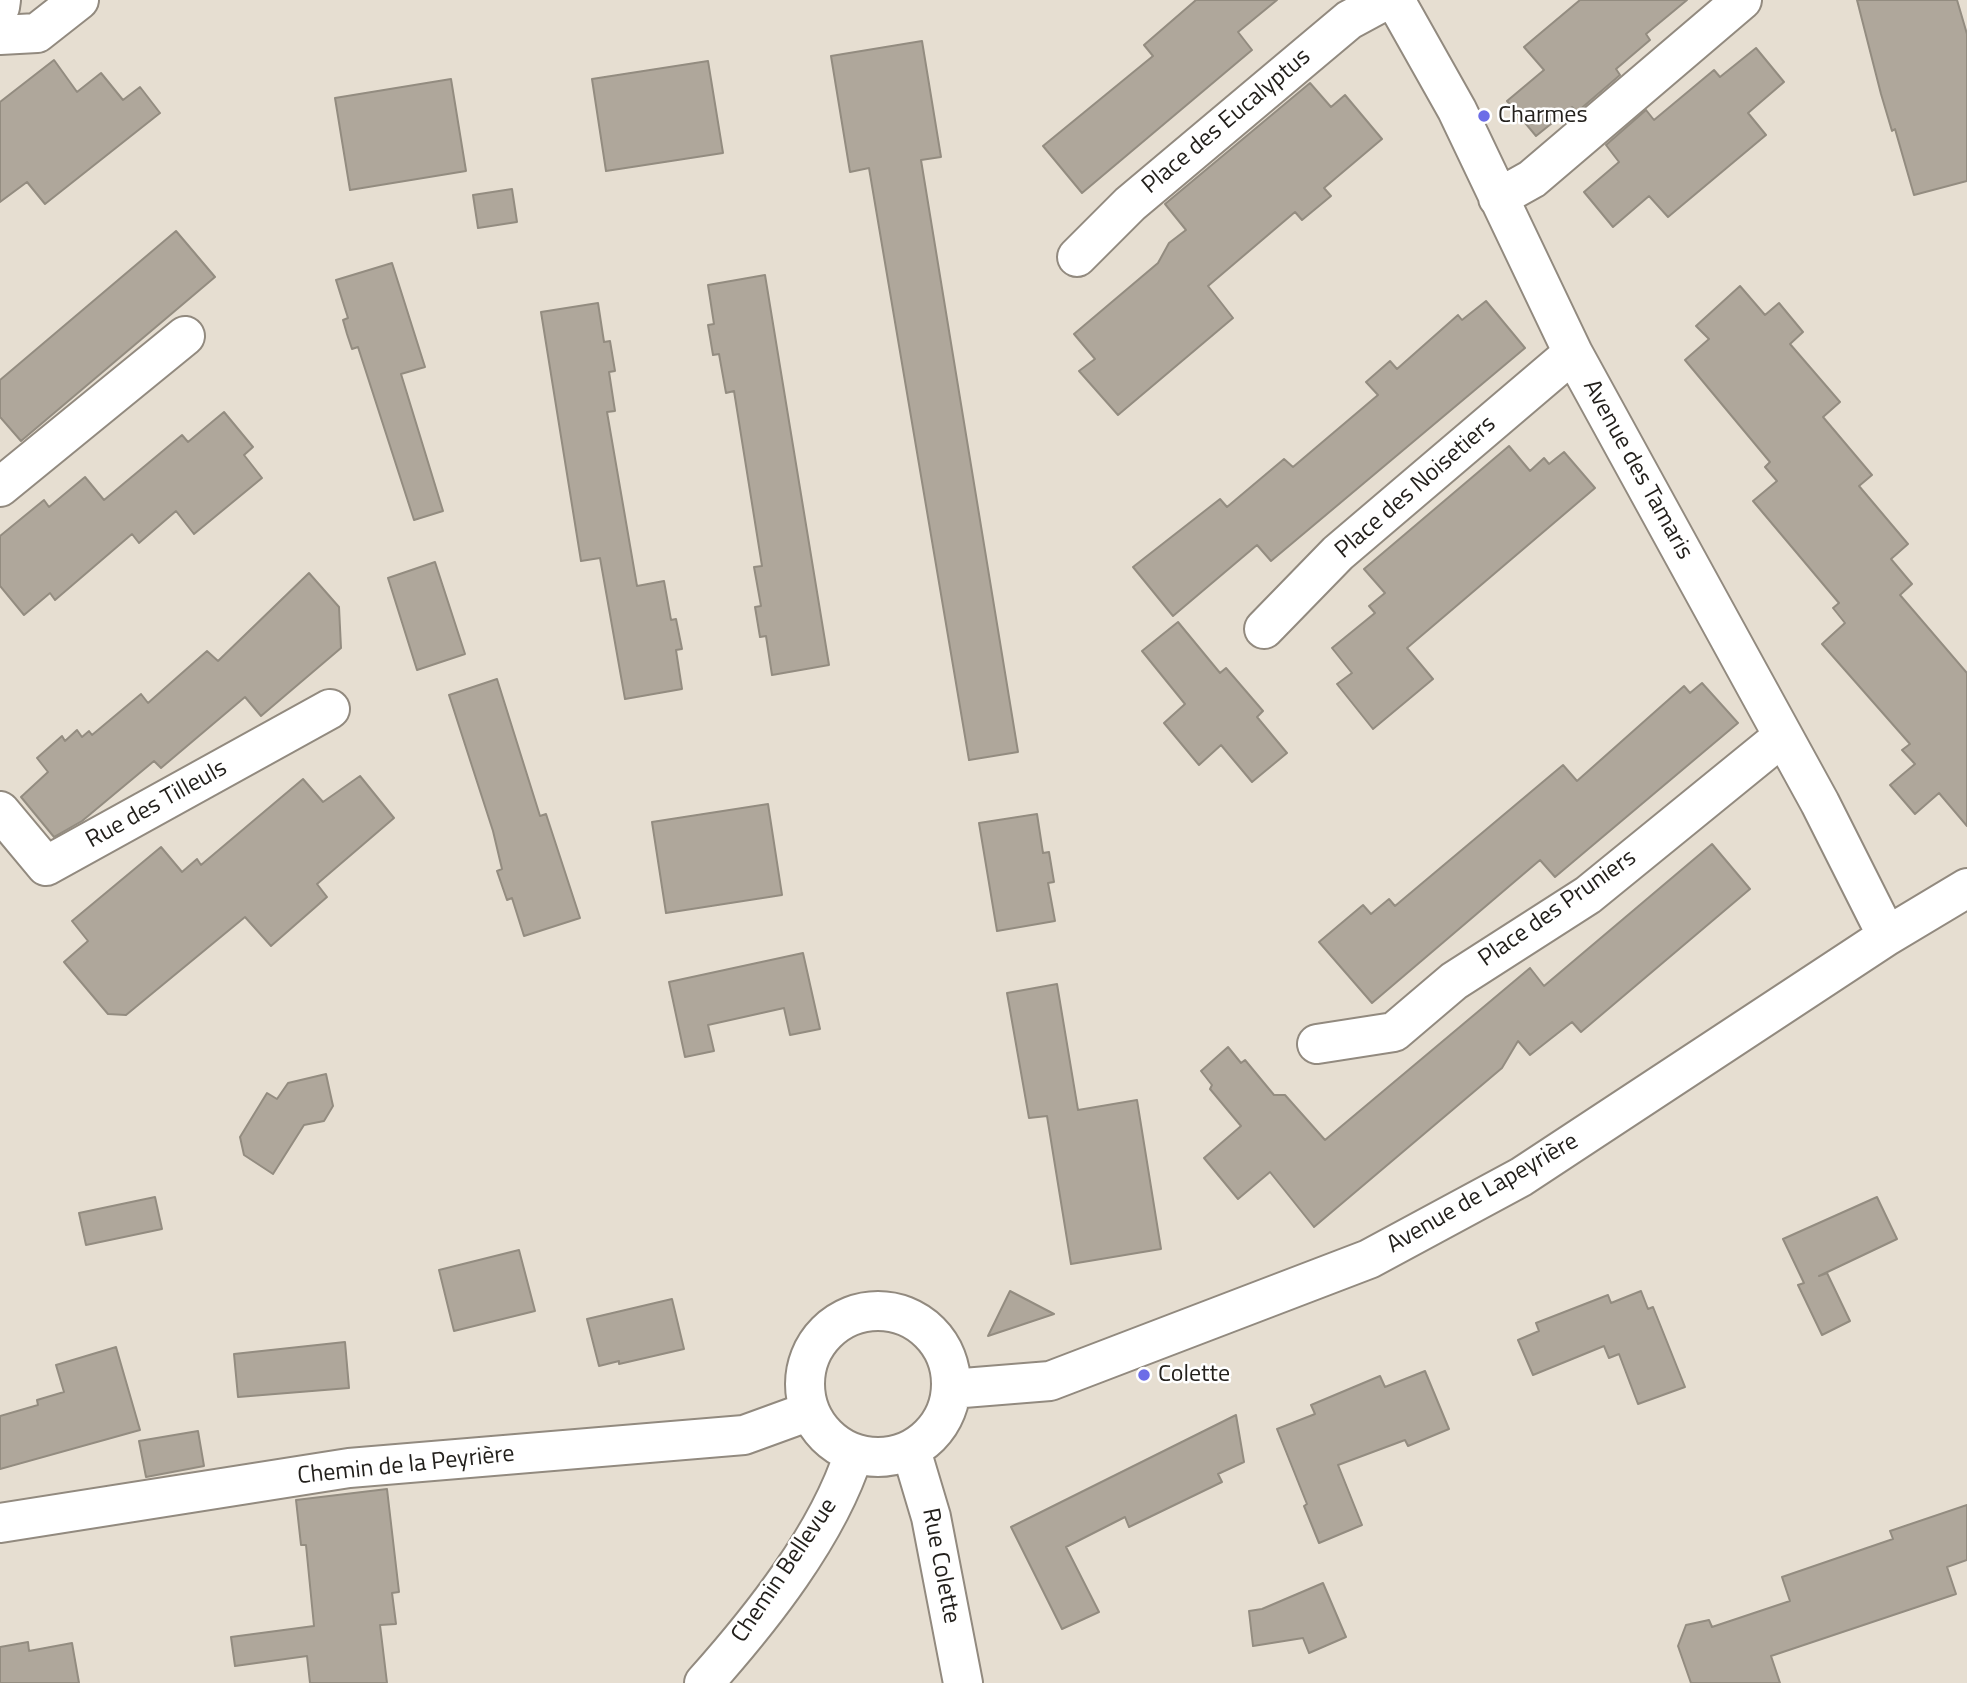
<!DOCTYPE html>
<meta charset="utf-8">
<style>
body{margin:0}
canvas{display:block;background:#e6ded1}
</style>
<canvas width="1967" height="1683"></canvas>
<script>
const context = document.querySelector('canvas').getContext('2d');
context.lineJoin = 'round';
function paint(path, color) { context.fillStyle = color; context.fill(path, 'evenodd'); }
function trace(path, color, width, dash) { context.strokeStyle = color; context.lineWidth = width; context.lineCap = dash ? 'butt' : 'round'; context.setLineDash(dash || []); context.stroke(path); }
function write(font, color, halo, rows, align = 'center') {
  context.font = font + ' "Titillium Web",sans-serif'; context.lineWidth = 5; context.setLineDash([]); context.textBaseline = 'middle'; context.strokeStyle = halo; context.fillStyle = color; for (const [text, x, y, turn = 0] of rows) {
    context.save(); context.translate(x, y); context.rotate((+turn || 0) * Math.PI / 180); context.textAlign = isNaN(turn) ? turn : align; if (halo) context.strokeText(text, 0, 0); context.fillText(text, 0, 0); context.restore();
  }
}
const building = new Path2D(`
 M 1196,0 L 1277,0 L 1238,32 L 1252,50 L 1082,193 L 1043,146 L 1153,56 L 1144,45 Z
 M 1580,0 L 1687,0 L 1646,34 L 1650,40 L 1616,69 L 1620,75 L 1577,112 L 1572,107 L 1536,136 L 1507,101 L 1544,70 L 1524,47 Z
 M 1857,0 L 1957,0 L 1967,34 L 1967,181 L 1914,195 L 1895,129 L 1892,131 L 1881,94 Z
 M 922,41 L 941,157 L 921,160 L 1018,752 L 969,760 L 869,168 L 850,172 L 831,56 Z
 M 1756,48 L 1784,82 L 1748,113 L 1766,135 L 1668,217 L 1649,196 L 1613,227 L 1584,192 L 1619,162 L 1606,145 L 1646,110 L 1654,120 L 1714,70 L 1720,77 Z
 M 54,60 L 77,92 L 101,73 L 123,100 L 140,87 L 160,113 L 45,204 L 27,182 L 0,202 L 0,102 Z
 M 708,61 L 723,153 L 606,171 L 592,79 Z
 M 451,79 L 466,171 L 350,190 L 335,98 Z
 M 1310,83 L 1331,107 L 1345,95 L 1382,139 L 1324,188 L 1331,196 L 1302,220 L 1295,212 L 1208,286 L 1233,318 L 1118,415 L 1079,371 L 1095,359 L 1074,334 L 1158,263 L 1169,243 L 1186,230 L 1165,204 Z
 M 512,189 L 517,222 L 478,228 L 473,195 Z
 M 176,231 L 215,277 L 21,441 L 0,417 L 0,380 Z
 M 392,263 L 425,367 L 401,374 L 443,511 L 414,520 L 358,347 L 352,349 L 347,334 L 343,320 L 348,318 L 336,280 Z
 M 765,275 L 829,665 L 772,675 L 766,636 L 760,637 L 755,607 L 761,606 L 754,567 L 762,566 L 734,391 L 726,393 L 719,354 L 713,355 L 708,325 L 714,324 L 708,285 Z
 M 1740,286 L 1765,315 L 1779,303 L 1803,332 L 1790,344 L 1840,402 L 1823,417 L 1872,475 L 1859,486 L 1908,544 L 1891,559 L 1912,584 L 1900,595 L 1967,673 L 1967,826 L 1939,793 L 1915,814 L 1890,785 L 1915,764 L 1902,750 L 1910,744 L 1822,644 L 1845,623 L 1833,608 L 1839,603 L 1753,501 L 1777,481 L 1765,467 L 1770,462 L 1685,360 L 1709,339 L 1696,326 Z
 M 1486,301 L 1525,348 L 1271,561 L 1257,545 L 1173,616 L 1133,567 L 1220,499 L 1227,507 L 1284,459 L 1293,467 L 1378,395 L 1366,382 L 1390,361 L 1397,369 L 1458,315 L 1462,320 Z
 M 598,303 L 604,342 L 610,341 L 615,371 L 609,372 L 615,411 L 607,412 L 637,586 L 664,581 L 671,620 L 676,619 L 682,649 L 676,650 L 682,689 L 625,699 L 600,558 L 581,561 L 541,312 Z
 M 224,412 L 253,447 L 244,455 L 262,478 L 194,534 L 176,511 L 139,543 L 132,534 L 55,600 L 50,593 L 24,615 L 0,586 L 0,536 L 44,500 L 49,507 L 85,477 L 104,500 L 182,435 L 188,442 Z
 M 1509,446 L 1530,471 L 1544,458 L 1549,464 L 1564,452 L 1595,488 L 1407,648 L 1433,679 L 1373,729 L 1337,684 L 1352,673 L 1332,648 L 1375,613 L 1369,606 L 1385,593 L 1364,569 Z
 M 435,562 L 465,654 L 417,670 L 388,578 Z
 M 309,573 L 339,607 L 341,648 L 261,716 L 245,697 L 161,768 L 154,761 L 82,821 L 54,837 L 21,797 L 48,772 L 37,758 L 62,736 L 65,741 L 77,730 L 82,737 L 89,731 L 92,735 L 141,694 L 148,703 L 207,651 L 218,661 Z
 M 1178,622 L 1220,673 L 1226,668 L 1263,711 L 1257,717 L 1287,753 L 1252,782 L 1221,745 L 1199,765 L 1164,723 L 1185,704 L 1142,651 Z
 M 497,679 L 540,816 L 546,814 L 580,918 L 524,936 L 512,898 L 507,900 L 497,871 L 502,869 L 493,831 L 449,695 Z
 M 1702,683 L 1738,723 L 1555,877 L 1540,860 L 1372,1003 L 1319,942 L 1363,905 L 1371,914 L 1389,899 L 1395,906 L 1563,765 L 1577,781 L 1684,686 L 1690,693 Z
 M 360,776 L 394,818 L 317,884 L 327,897 L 271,946 L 245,917 L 126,1015 L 108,1014 L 64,962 L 88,941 L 72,921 L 161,847 L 182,872 L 197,859 L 201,865 L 303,779 L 323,802 Z
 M 768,804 L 782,895 L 666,913 L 652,822 Z
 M 1037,814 L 1043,853 L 1049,852 L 1054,882 L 1048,883 L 1055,921 L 997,931 L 979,823 Z
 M 1712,844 L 1750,889 L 1581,1032 L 1572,1022 L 1530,1055 L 1518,1041 L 1502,1068 L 1314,1227 L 1270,1172 L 1238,1199 L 1204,1158 L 1241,1126 L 1210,1089 L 1212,1085 L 1201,1071 L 1228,1047 L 1241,1063 L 1245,1060 L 1274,1095 L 1285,1095 L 1325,1140 L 1530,968 L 1544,986 Z
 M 803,953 L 820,1029 L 790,1035 L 784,1008 L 708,1025 L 714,1051 L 685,1057 L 669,982 Z
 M 1057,984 L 1078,1110 L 1137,1100 L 1161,1249 L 1071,1264 L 1047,1116 L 1029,1118 L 1007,993 Z
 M 326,1074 L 333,1106 L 324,1121 L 304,1125 L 273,1174 L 244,1155 L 240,1137 L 267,1093 L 277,1099 L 288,1083 Z
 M 155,1197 L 162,1229 L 86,1245 L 79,1213 Z
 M 1877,1197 L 1897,1239 L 1819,1276 L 1827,1273 L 1850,1321 L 1822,1335 L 1798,1285 L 1804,1283 L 1783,1239 Z
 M 519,1250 L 535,1311 L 454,1331 L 439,1270 Z
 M 1010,1291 L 1054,1314 L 988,1336 Z
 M 1641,1291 L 1648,1309 L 1653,1307 L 1685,1387 L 1638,1404 L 1619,1354 L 1609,1358 L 1604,1346 L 1533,1375 L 1518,1340 L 1539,1331 L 1536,1323 L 1608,1295 L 1611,1303 Z
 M 672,1299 L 684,1349 L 619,1364 L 619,1361 L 599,1366 L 587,1319 Z
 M 345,1342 L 349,1388 L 238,1397 L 234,1354 Z
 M 116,1347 L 140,1430 L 0,1469 L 0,1416 L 38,1405 L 37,1400 L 64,1392 L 56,1365 Z
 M 1425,1371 L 1449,1429 L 1408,1446 L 1405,1440 L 1338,1465 L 1362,1525 L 1319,1543 L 1304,1506 L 1307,1504 L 1277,1429 L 1315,1414 L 1311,1405 L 1380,1376 L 1385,1387 Z
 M 1236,1415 L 1244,1462 L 1218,1474 L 1222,1482 L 1129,1527 L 1125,1517 L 1066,1547 L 1099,1612 L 1062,1629 L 1011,1527 Z
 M 198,1431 L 204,1466 L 146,1477 L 139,1441 Z
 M 387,1489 L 399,1592 L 392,1593 L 396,1624 L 380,1625 L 387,1683 L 310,1683 L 307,1656 L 235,1666 L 231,1637 L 314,1626 L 306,1545 L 301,1545 L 296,1500 Z
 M 1967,1505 L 1967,1560 L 1947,1567 L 1956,1594 L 1771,1656 L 1780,1683 L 1691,1683 L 1678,1646 L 1686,1625 L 1709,1620 L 1712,1627 L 1790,1601 L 1782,1577 L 1893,1539 L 1890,1531 Z
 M 1323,1583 L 1346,1637 L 1309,1653 L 1303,1638 L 1253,1646 L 1249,1611 L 1262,1609 Z
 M 28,1642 L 29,1651 L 72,1643 L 79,1683 L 0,1683 L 0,1647 Z`);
const street = new Path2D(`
 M 1395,0 L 1457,110 L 1573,353 L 1820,803 L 1887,936
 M 0,7 L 1,0
 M 0,35 L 37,33 L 79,0
 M 1498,198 L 1532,179 L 1742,0
 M 1077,257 L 1130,204 L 1349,20 L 1386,0
 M 0,487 L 185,336
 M 1264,629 L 1338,553 L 1573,353
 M 0,811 L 46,866 L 330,709
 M 1317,1044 L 1394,1032 L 1454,981 L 1588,895 L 1782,737
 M805 1384a73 73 0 1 1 146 0a73 73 0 1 1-146 0Z
 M 951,1389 L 1050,1381 L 1369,1259 L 1521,1177 L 1887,936 L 1967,888
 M 911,1450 L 931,1517 L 963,1683
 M 0,1523 L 349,1468 L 744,1435 L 810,1411
 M 704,1683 C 761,1619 828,1535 854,1453`);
const markers = [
 [1484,116,7,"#6c6de7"],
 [1144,1375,7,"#6c6de7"]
];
const poiNames = [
 ["Charmes",1498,116],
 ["Colette",1158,1375]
];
const streetNames = [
 ["Place des Eucalyptus",1227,122,-40],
 ["Avenue des Tamaris",1637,470,61],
 ["Place des Noisetiers",1416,488,-41],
 ["Rue des Tilleuls",157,805,-29],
 ["Place des Pruniers",1558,909,-35],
 ["Avenue de Lapeyrière",1483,1194,-30],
 ["Chemin de la Peyrière",406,1466,-6],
 ["Rue Colette",940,1566,79],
 ["Chemin Bellevue",785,1571,-56]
];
paint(building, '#afa79b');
trace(building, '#938c80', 2);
trace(street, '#928a7f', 42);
trace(street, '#fff', 38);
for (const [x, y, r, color] of markers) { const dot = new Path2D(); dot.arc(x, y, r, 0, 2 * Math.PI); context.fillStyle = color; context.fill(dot); trace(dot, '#fff', 2.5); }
write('24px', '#23201c', '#fff', poiNames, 'left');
write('24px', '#23201c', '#fff', streetNames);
</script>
